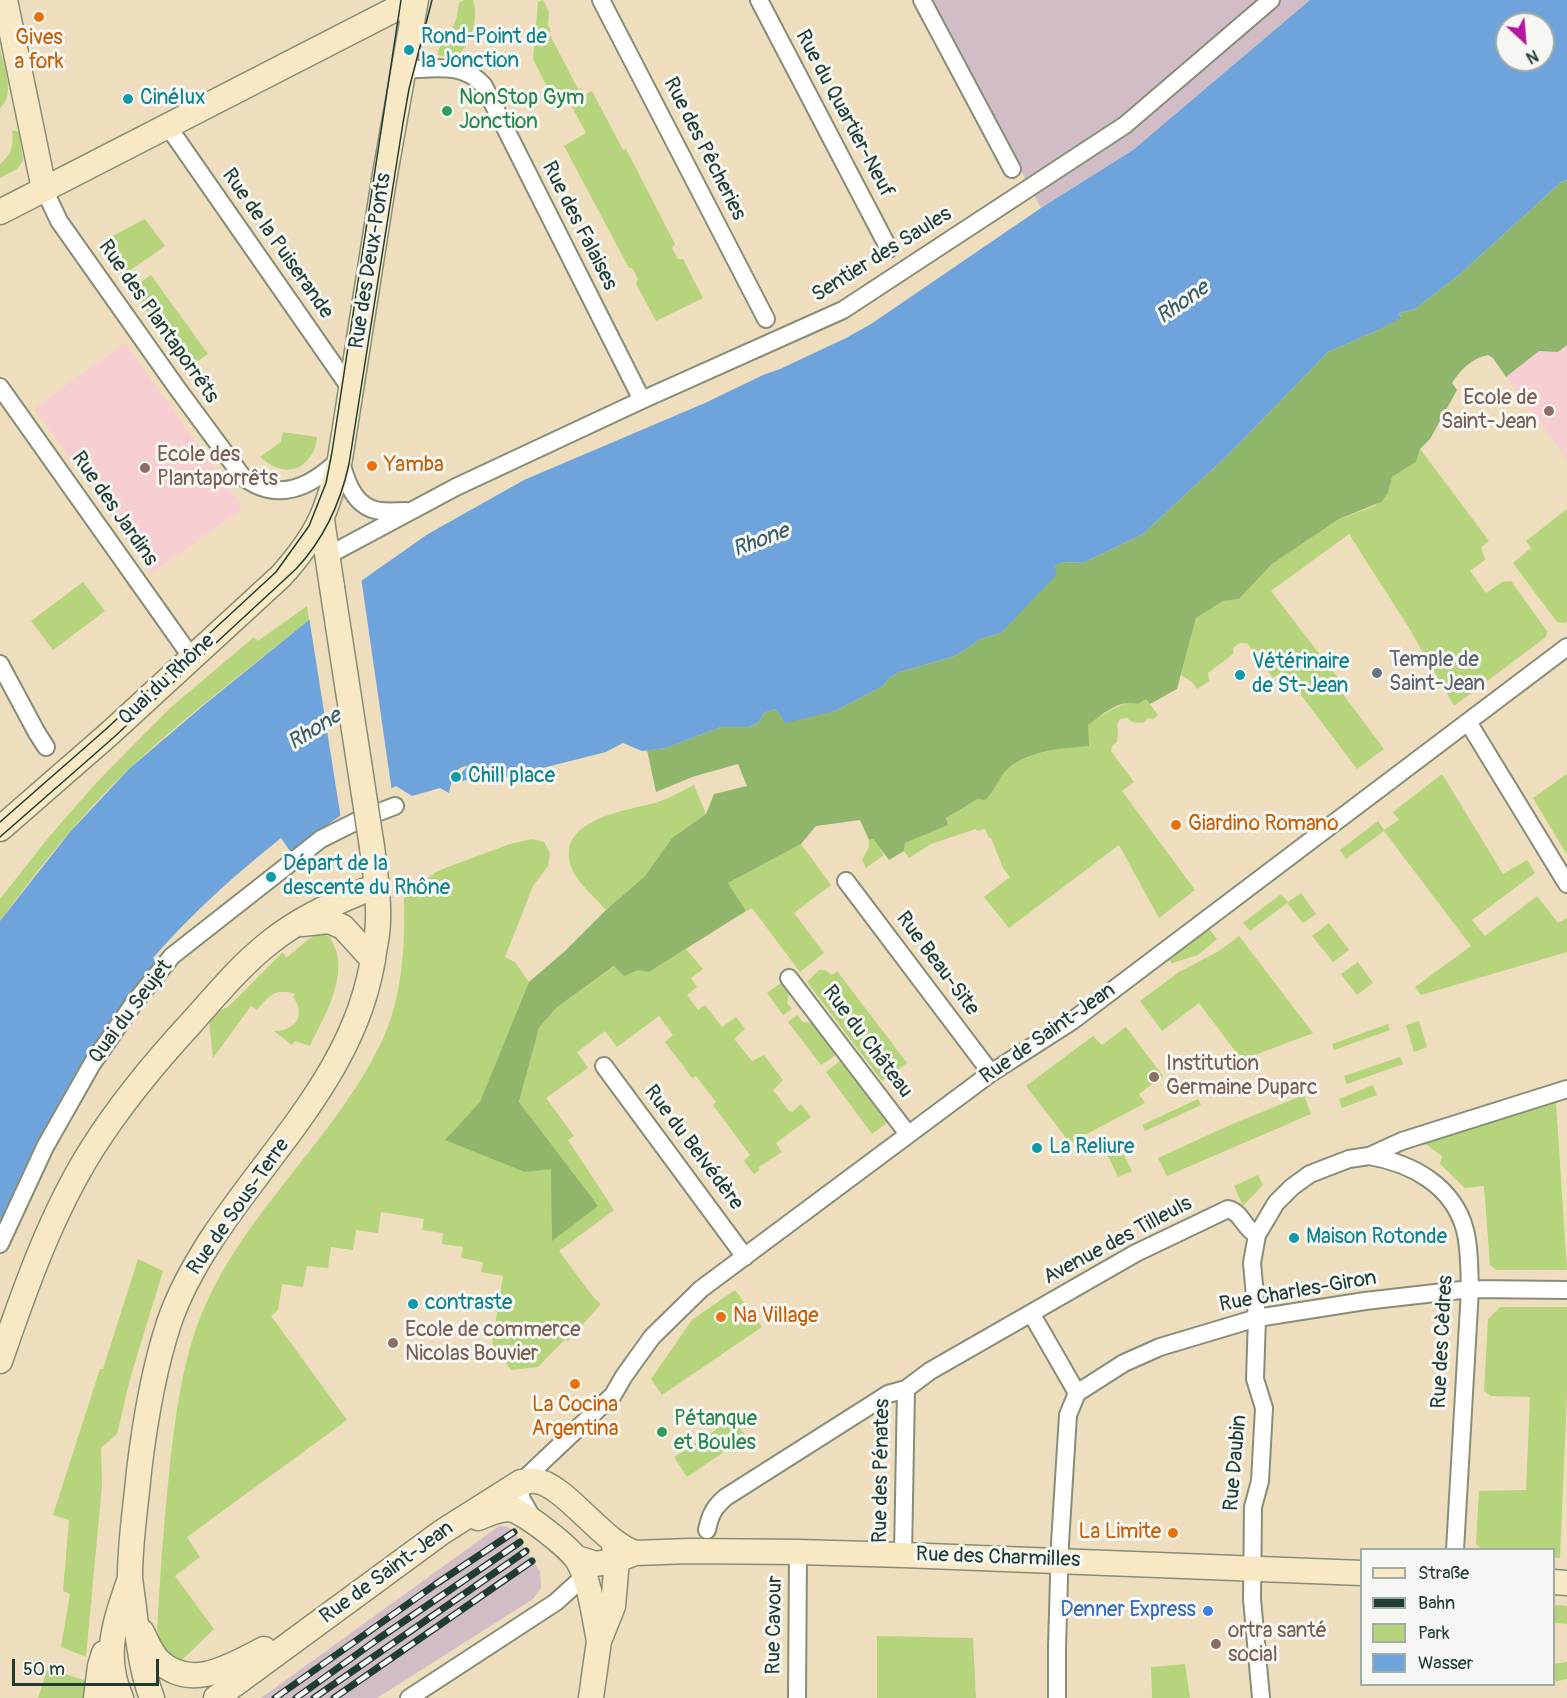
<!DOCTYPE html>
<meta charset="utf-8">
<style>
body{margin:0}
#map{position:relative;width:1567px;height:1698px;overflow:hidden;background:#eedebd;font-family:Pangolin,sans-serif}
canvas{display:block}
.legend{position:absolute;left:1360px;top:1548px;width:195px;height:138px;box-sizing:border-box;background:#f6f6f2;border:2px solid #a0aca6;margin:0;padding:8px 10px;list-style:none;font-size:18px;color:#1f3d34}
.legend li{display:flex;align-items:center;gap:12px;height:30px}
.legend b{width:30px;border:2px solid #a0aca6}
.north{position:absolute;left:1495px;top:12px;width:60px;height:60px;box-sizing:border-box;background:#f6f6f2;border:2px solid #a0aca6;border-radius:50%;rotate:154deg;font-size:16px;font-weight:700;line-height:24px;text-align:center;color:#1f3d34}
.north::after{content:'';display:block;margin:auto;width:21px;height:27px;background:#b5179e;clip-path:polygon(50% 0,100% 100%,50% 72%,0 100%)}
.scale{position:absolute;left:12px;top:1659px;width:147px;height:27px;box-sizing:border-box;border:3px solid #1f3d34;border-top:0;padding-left:8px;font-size:18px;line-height:21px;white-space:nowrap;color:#1f3d34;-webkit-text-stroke:4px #f6f6f2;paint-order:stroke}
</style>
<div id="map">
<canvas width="1567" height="1698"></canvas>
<ul class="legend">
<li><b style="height:8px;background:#f8e8c3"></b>Straße</li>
<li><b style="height:8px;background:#1f3d34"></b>Bahn</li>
<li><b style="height:16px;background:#b5d47b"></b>Park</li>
<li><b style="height:16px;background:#6fa3db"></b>Wasser</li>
</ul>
<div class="north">N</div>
<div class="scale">50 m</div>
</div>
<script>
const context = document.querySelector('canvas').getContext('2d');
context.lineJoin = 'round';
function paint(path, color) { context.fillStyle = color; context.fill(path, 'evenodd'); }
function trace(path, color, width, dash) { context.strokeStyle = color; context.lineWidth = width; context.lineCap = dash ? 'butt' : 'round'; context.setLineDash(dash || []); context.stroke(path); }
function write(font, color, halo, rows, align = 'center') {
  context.font = font + ' Pangolin,sans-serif'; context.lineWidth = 6; context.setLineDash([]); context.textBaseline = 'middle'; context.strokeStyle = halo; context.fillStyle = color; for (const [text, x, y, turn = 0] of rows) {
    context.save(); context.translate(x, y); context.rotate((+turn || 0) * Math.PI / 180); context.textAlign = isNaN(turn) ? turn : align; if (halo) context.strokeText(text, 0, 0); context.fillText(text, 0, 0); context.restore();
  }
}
const built = new Path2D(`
 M 125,343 L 243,508 L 151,574 L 34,408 Z
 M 1567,345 L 1567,459 L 1506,377 L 1539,351 L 1558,352 Z`);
const industrial = new Path2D(`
 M 929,0 L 1310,0 L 1133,150 L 1041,208 Z
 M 499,1526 L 508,1527 L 514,1532 L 540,1572 L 541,1588 L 533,1599 L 377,1698 L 261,1698 Z`);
const green = new Path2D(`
 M 464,0 L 473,0 C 479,20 471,43 456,58 L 438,55 C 437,46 447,40 451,31 C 456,22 458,13 459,3 Z
 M 543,0 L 549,12 L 548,25 L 551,31 L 549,33 L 578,89 L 581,88 L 584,95 L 592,91 L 623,150 L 626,149 L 675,244 L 672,248 L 678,259 L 683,259 L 703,298 L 656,321 L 636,284 L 638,279 L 632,268 L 629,268 L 564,146 L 586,133 L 570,103 L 558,109 L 533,59 L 538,2 Z
 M 0,48 C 4,67 16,94 0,108 Z
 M 12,130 L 19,132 L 23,161 L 17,169 L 0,178 L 0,164 C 12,155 14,144 12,130 Z
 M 145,219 L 165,246 L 122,276 L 99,243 Z
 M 151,275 L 208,354 L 187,369 L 131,289 Z
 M 283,432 L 317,437 C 316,455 301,474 281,469 C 273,467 266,462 260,457 L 281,442 Z
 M 1420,449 L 1489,541 L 1481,547 L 1485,560 L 1470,571 L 1486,593 L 1502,582 L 1511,581 L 1547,631 L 1546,637 L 1454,706 L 1409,628 L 1349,534 L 1271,591 L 1338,678 L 1334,682 L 1384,749 L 1357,769 L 1283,671 L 1273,678 L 1247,643 L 1240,643 L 1234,647 L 1233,654 L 1208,673 L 1209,681 L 1197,689 L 1192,682 L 1181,675 L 1196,618 L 1223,601 L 1239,599 L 1272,564 L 1339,519 L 1375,506 L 1388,493 L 1392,477 L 1416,462 Z
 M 1567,509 L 1567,621 L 1565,623 L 1557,622 L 1513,563 L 1531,548 L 1526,541 Z
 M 83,582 L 105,611 L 53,650 L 31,621 Z
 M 307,606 L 309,620 C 249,669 186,715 130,768 C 81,814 40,867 0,921 L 0,899 L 49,837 L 97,782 L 169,709 L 254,637 L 258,641 Z
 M 1146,699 L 1158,715 L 1153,719 L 1148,718 L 1143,723 L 1132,722 L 1127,718 L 1120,719 L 1117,725 L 1118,733 L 1117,742 L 1112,746 L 1111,751 L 1134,782 L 1122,791 L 1195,890 L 1159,918 L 1119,845 L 1009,928 L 984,897 L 1010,877 L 1003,868 L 991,838 L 989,838 L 985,829 L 977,831 L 976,829 L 931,844 L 909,858 L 904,851 L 905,843 L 948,825 L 946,818 L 978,799 L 988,797 C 993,789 998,780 1004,773 C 1023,751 1061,749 1088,746 L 1088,725 C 1109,710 1120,703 1146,699 Z
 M 1442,774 L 1503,874 L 1527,860 L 1535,873 L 1472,920 L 1485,936 L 1537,896 L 1558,923 L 1567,918 L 1567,952 L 1421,995 L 1415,987 L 1471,946 L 1384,831 L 1346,859 L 1340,850 L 1378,821 L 1384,830 L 1399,820 L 1393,812 Z
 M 1567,774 L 1567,855 L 1533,798 Z
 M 694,785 L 706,814 L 672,838 L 645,876 L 606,910 C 598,901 577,881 573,871 C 551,821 623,811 655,803 C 668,799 682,791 694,785 Z
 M 532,839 L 544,842 L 550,853 L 548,866 L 533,886 L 505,957 L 515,962 L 529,982 L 495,1069 L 519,1102 L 539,1028 L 556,1008 L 615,966 L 649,972 L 686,949 L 703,969 L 691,978 L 697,987 L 687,995 L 698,1010 L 705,1005 L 722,1027 L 736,1017 L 745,1029 L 736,1037 L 735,1040 L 752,1061 L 764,1055 L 783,1080 L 773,1090 L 789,1111 L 792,1112 L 801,1104 L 811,1117 L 776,1143 L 782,1152 L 759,1167 L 759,1170 L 754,1174 L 744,1161 L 750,1155 L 713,1105 L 716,1102 L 696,1076 L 692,1078 L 665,1042 L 673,1035 L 659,1016 L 617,1047 L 605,1031 L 577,1052 L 588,1068 L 546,1098 L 574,1136 L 568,1140 L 614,1210 L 559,1251 L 594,1298 L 601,1304 L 568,1341 L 565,1339 L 538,1367 L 511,1370 L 492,1344 L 503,1276 L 481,1272 L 483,1262 L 461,1258 L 463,1247 L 442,1244 L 443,1233 L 422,1230 L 424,1219 L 381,1212 L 378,1233 L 356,1230 L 353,1250 L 331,1247 L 328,1268 L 307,1266 L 303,1287 L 282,1284 L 278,1310 L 271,1316 L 347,1420 L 187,1537 L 200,1557 L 175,1576 L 214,1629 L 180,1662 C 166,1656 161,1645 157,1631 C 160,1575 164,1519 170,1464 C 177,1405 184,1347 211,1293 C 256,1202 337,1134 381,1043 C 403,997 405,946 404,897 L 436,872 L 448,867 L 510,844 Z
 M 873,839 L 884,855 L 866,868 L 862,860 L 869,847 L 869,840 Z
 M 801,844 L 831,885 L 794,913 L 824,953 L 800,972 L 752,908 L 746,911 L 728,883 Z
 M 1301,893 L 1316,914 L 1303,923 L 1287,903 L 1250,931 L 1243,923 L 1281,894 L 1288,902 Z
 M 1329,923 L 1349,950 L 1333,962 L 1312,936 Z
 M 1209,929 L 1217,939 L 1198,955 L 1172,963 L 1168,959 Z
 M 320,933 L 330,937 C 333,944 338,952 338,960 C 341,990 322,1020 310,1046 L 295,1041 L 292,1045 L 274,1031 C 295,1031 307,1015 293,997 L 295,994 C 275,988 270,995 257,1010 L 251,1006 L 213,1058 L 209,1021 L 216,1012 L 228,1007 L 283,952 L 286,958 L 309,939 Z
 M 1239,936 L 1313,1033 L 1242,1060 L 1199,1003 L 1162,1031 L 1140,1001 L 1179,972 L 1219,951 Z
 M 1358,962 L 1373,983 L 1357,995 L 1341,974 Z
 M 819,970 L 825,970 L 832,975 L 837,971 L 907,1063 L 882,1081 L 807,982 Z
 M 781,983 L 789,993 L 787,1003 L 792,1009 L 783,1015 L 767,993 Z
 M 797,1015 L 803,1022 L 812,1023 L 836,1055 L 821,1065 L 788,1022 Z
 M 1419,1021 L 1427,1047 L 1414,1052 L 1406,1025 Z
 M 1388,1024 L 1390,1030 L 1334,1050 L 1332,1044 Z
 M 1126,1027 L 1163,1076 L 1139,1094 L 1145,1103 L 1070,1143 L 1026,1086 L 1093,1036 L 1102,1045 Z
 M 1400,1057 L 1403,1064 L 1347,1084 L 1344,1076 Z
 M 840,1061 L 887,1123 L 872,1134 L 826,1072 Z
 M 1373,1085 L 1377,1095 L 1342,1108 L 1339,1099 Z
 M 1304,1095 L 1311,1114 L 1167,1176 L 1158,1158 L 1230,1125 Z
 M 1198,1099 L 1201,1105 L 1145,1131 L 1142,1125 Z
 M 1556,1103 L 1567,1270 L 1496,1270 L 1490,1265 L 1484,1186 L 1465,1188 L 1440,1164 L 1442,1156 L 1424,1143 Z
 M 1118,1143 L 1132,1171 L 1118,1177 L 1105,1150 Z
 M 1258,1175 L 1263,1185 L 1243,1206 L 1234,1186 Z
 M 138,1259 L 163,1271 L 130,1379 L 117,1434 L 101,1448 L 102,1485 L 86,1657 L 61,1647 L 70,1594 L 63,1591 L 69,1520 L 53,1515 L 100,1369 L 103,1369 Z
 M 735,1290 L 762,1327 L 662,1395 L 651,1379 L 692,1320 Z
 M 1500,1307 L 1567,1307 L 1567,1393 L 1560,1558 L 1554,1558 L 1554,1550 L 1482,1549 L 1476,1544 L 1479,1491 L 1526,1490 L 1530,1397 L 1491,1396 L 1484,1391 L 1488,1319 Z
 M 734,1418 L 746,1437 L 687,1477 L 674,1457 Z
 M 1554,1605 L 1567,1606 L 1567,1624 L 1554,1623 Z
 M 877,1636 L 973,1638 L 976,1698 L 877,1698 Z
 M 1567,1662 L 1567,1679 L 1554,1682 L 1554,1664 Z
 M 1185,1664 L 1190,1698 L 1152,1698 L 1151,1667 Z
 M 48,1668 L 86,1681 L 84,1698 L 38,1698 Z`);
const forest = new Path2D(`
 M 1567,180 L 1567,345 L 1558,352 L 1539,351 L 1506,377 L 1493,358 L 1488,355 C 1472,358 1460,370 1452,383 L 1457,390 L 1430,439 L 1420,449 L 1416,462 L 1392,477 L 1388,493 L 1381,502 L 1339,519 L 1272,564 L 1239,599 L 1223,601 L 1196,618 L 1177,689 L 1150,704 L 1146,699 L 1138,704 C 1118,699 1104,714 1088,725 L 1089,746 C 1061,749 1024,750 1004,773 C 997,782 993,793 985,800 L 978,799 L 946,818 L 948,825 L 905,843 L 904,851 L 889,860 L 873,839 L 869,840 L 860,820 L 816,826 L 801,844 L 728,883 L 746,911 L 649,972 L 638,970 L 624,976 L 614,966 L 556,1008 L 539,1028 L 519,1102 L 598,1206 L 552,1241 L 551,1169 L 525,1172 L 445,1140 L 480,1102 L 529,982 L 565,951 L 606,910 L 645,876 L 672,838 L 706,814 L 714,794 L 747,786 L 738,764 L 692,777 L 656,792 L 647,750 L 666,748 L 721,727 L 749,727 L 759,722 L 764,713 L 774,709 L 780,714 L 835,711 L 883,686 L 889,678 L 900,672 L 955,656 L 981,639 L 1001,633 L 1054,566 L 1064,562 L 1083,563 L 1143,534 L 1230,453 L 1328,352 L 1376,331 L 1401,317 L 1399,313 L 1415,309 L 1459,275 L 1561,182 Z`);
const water = new Path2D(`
 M 1310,0 L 1567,0 L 1567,180 L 1561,182 L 1459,275 L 1415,309 L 1399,313 L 1401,318 L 1376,331 L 1328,352 L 1230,453 L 1143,534 L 1083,563 L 1064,562 L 1054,566 L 1057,574 L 1001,633 L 981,639 L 955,656 L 900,672 L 889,678 L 883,686 L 835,711 L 785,723 L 780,714 L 774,709 L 764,713 L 759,722 L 749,727 L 721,727 L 666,748 L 642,751 L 623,743 L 606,752 L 495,780 L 489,775 L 462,781 L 460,778 L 462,772 L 468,766 C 454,766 452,781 449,793 L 440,788 L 412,796 L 396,786 L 340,816 L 290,851 L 281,838 C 235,875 192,913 153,958 L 157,962 L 106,1029 L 77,1073 L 53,1114 L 0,1225 L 0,921 L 70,832 L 129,769 L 204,705 L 309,620 L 361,581 L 428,534 L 524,480 L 705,403 L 763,375 L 780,369 L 846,338 L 871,324 L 1041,208 L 1133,150 ZM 1507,24 L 1543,24 L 1543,60 L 1507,60 Z`);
const pier = new Path2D(`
 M 361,577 L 392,792 L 341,819 L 309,617 Z`);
const street = new Path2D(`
 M 601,0 L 766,319
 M 759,0 L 889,249
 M 922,0 L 1012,169
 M 403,70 C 432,69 463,61 484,86 L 642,400
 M 167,125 L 350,388
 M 44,189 L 59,221 L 177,388 L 242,476 C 278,504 311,487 340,459 C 345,477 352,502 372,509 C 382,513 395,511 406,511
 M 0,387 L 192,658
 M 327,556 L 456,487 L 642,400 L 843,310 L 1125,125 L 1271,0
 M 0,664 L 37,733 L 46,747
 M 1468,722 L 1567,884
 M 846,881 L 991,1073
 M 789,978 L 908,1134
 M 604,1066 L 745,1257
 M 1369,1156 C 1411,1163 1453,1185 1465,1230 C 1470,1249 1469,1270 1470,1289 L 1455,1550
 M 1257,1235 L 1252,1263 L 1257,1318 L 1255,1379 L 1264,1408 L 1260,1481 L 1253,1507 L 1252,1599 L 1261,1698
 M 0,1244 L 45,1147 L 92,1064 L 134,1003 L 172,956 L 321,839 L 361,819 L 395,806
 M 1031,1313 L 1077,1393
 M 533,1519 L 521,1498 L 521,1482 L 613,1395 L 624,1376 L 652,1337 L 701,1289 L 991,1073 L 1072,1021 L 1567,647
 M 707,1530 C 710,1515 714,1507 726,1497 L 874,1403 L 888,1394 L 906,1389 L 930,1371 L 1136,1253 L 1228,1209 C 1242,1212 1243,1228 1257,1235 L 1276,1203 L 1292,1187 L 1310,1174 L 1349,1159 L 1369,1156 L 1402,1141 L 1567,1089
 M 903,1555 L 906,1389
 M 409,1698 L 556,1602 L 590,1571
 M 797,1698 L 798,1552
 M 1057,1698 L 1057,1647 L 1060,1543 L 1068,1415 L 1077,1393 L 1124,1363 L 1160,1347 L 1257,1318 L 1365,1301 L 1470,1289 L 1567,1290`);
const secondary = new Path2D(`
 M 5,0 L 44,189
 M 0,212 L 413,0
 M 322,520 L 332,587
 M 0,829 L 109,734 L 281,576 C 318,535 327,512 340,459 L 384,180 L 416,0
 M 302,924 L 329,921 L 343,927 L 373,960
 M 0,1361 C 25,1289 51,1214 92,1149 C 121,1103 156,1061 193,1021 C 217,994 241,965 269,943 C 301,917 339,900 377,886
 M 478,1518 C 488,1514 498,1509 509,1509 C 523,1510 571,1549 578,1561 C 590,1582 594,1616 599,1641
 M 577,1558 L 596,1564 L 617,1560 L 635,1553 L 690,1551 L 798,1552 L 903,1555 L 1362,1573
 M 1554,1582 L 1567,1583
 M 142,1632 C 147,1642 151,1653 159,1661 C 192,1692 232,1665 264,1649
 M 96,1698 L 100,1666 L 104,1653
 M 121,1698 C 103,1657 114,1625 128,1584
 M 152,1698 C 142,1672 139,1645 135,1617 C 134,1604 131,1590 130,1576 C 130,1541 136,1505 139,1471 C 145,1421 153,1371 169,1323 C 179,1293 196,1263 213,1237 C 274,1145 359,1066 374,952 C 376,942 378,931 378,920 C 379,896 375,871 372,847
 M 216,1698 L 442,1532 L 521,1482 C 526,1482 531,1480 536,1481 C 564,1484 602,1542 635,1553
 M 591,1698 L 599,1641 L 613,1606 L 617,1560 L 614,1546`);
const tram = new Path2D(`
 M 0,822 L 105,730 L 276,572 L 309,526 L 326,483 L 332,452 L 401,0
 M 0,837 L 113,738 L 296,569 C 324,539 340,505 349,464 L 403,123 L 409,89 L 432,0`);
const rail = new Path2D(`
 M 275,1698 L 436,1584 L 514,1532
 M 296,1698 L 378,1639 L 520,1542
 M 314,1698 L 526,1551
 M 334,1698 L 532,1561`);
const secondaryBridge = new Path2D(`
 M 332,587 L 372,847`);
const markers = [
 [39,17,6,"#e8710a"],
 [409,50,6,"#0f9aa8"],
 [128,99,6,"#0f9aa8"],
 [447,111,6,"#2e9e5b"],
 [1549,411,6,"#8d6e63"],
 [372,466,6,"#e8710a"],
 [145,468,6,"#8d6e63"],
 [1377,673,6,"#6b7280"],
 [1240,675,6,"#0f9aa8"],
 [456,777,6,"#0f9aa8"],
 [1176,825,6,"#e8710a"],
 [271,877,6,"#0f9aa8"],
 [1154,1077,6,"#8d6e63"],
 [1037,1148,6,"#0f9aa8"],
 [1294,1238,6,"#0f9aa8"],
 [413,1304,6,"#0f9aa8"],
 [721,1317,6,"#e8710a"],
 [393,1343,6,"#8d6e63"],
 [575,1384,6,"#e8710a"],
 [662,1432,6,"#2e9e5b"],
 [1173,1533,6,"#e8710a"],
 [1208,1611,6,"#3f7fe0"],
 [1216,1644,6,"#8d6e63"]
];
const cultureNames = [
 ["Rond-Point de",421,38],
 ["la Jonction",421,62],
 ["Cinélux",140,99],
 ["Vétérinaire",1252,663],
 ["de St-Jean",1252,687],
 ["Chill place",468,777],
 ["Départ de la",283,865],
 ["descente du Rhône",283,889],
 ["La Reliure",1049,1148],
 ["Maison Rotonde",1306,1238],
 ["contraste",425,1304]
];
const foodNames = [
 ["Gives",39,39,"center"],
 ["a fork",39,63,"center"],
 ["Yamba",384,466],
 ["Giardino Romano",1188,825],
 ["Na Village",733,1317],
 ["La Cocina",575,1406,"center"],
 ["Argentina",575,1430,"center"],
 ["La Limite",1161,1533,"right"]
];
const leisureNames = [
 ["NonStop Gym",459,99],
 ["Jonction",459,123],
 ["Pétanque",674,1420],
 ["et Boules",674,1444]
];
const streetNames = [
 ["Rue du Quartier-Neuf",844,114,62],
 ["Rue des Pêcheries",704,149,63],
 ["Rue des Falaises",579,226,63],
 ["Rue de la Puiserande",277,244,55],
 ["Sentier des Saules",882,255,-32],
 ["Rue des Deux-Ponts",371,261,-81],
 ["Rue des Plantaporrêts",158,322,55],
 ["Rue des Jardins",114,509,55],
 ["Quai du Rhône",167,680,-43],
 ["Rue Beau-Site",937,964,53],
 ["Quai du Seujet",131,1012,-53],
 ["Rue de Saint-Jean",1048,1034,-35],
 ["Rue du Château",867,1042,53],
 ["Rue du Belvédère",693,1148,53],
 ["Rue de Sous-Terre",239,1207,-55],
 ["Avenue des Tilleuls",1118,1241,-28],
 ["Rue Charles-Giron",1298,1292,-10],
 ["Rue des Cèdres",1443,1342,-87],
 ["Rue Daubin",1236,1463,-85],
 ["Rue des Pénates",882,1471,-89],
 ["Rue des Charmilles",998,1558,2],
 ["Rue de Saint-Jean",387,1573,-36],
 ["Rue Cavour",775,1625,-89]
];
const educationNames = [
 ["Ecole de",1537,399,"right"],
 ["Saint-Jean",1537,423,"right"],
 ["Ecole des",157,456],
 ["Plantaporrêts",157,480],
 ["Institution",1166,1065],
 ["Germaine Duparc",1166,1089],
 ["Ecole de commerce",405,1331],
 ["Nicolas Bouvier",405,1355],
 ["ortra santé",1228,1632],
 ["social",1228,1656]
];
const worshipNames = [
 ["Temple de",1389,661],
 ["Saint-Jean",1389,685]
];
const shopNames = [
 ["Denner Express",1196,1611]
];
const waterNames = [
 ["Rhone",1183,303,-35],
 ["Rhone",761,541,-21],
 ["Rhone",315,730,-32]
];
paint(built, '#f7cfd3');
paint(industrial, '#d2bdc7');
paint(green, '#b5d47b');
paint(forest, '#90b66b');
paint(water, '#6fa3db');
paint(pier, '#eedebd');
trace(street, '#868e78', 20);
trace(secondary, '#868e78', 27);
trace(street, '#fff', 16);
trace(secondary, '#f8e8c3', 24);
trace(tram, '#1f3d34', 1.5);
trace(rail, '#1f3d34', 7);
trace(rail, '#f6f6f2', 4.5, [14]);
trace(secondaryBridge, '#868e78', 27, []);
trace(secondaryBridge, '#f8e8c3', 24);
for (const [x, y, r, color] of markers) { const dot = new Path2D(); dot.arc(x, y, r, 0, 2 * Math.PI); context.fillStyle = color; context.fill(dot); trace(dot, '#f6f6f2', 2); }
write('21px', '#0d838f', '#f6f6f2', cultureNames, 'left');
write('21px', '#c56008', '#f6f6f2', foodNames, 'left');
write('21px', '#27864d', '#f6f6f2', leisureNames, 'left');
write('21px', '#1f3d34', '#f6f6f2', streetNames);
write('21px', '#785e54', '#f6f6f2', educationNames, 'left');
write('21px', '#5b616d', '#f6f6f2', worshipNames, 'left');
write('21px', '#366cbe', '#f6f6f2', shopNames, 'right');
write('italic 22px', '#375c66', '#f6f6f2', waterNames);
</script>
